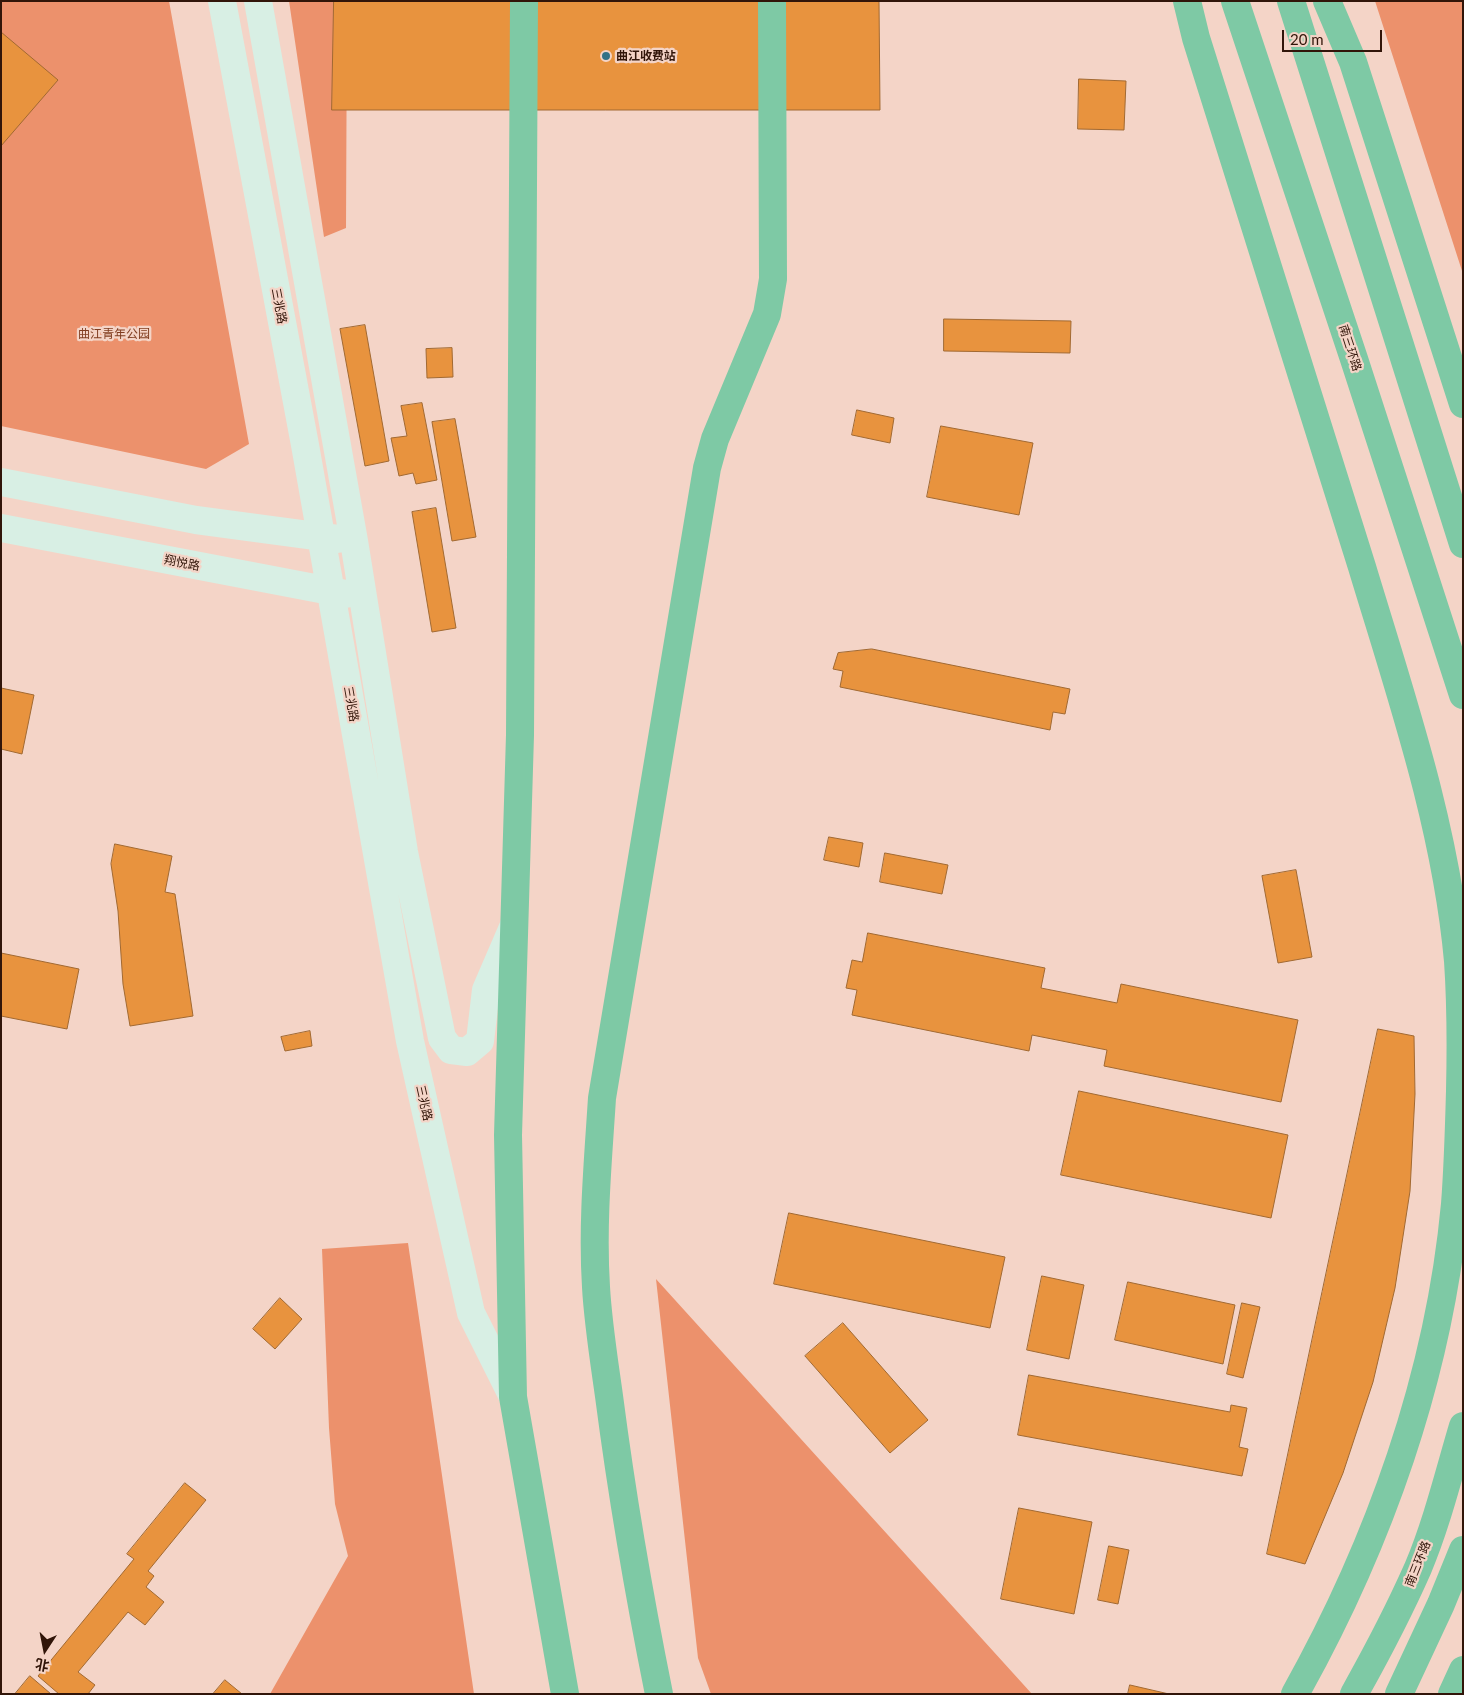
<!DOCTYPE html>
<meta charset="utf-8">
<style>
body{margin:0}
#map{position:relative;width:1464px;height:1695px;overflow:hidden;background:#f4d4c7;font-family:Lato,"Noto Sans SC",sans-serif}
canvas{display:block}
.frame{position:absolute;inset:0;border:2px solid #311509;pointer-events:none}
.north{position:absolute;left:20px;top:1625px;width:50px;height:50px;-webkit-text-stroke:4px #f4d4c7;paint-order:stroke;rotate:191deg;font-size:14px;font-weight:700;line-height:20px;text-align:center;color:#311509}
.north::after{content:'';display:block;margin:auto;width:18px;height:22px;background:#311509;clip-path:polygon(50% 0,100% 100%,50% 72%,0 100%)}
.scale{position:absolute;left:1282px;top:30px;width:100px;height:22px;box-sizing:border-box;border:2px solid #311509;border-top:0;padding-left:6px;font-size:15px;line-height:18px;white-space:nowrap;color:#311509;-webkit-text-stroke:4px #f4d4c7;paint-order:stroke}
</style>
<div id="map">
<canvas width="1464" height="1695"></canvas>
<div class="frame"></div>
<div class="north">北</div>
<div class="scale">20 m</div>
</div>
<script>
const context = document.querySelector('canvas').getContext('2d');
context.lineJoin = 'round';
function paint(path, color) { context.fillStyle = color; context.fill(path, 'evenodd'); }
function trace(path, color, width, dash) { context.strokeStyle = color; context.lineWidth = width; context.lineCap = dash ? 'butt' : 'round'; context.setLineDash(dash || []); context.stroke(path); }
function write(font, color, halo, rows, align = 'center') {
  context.font = font + ' Lato,"Noto Sans SC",sans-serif'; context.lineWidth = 4.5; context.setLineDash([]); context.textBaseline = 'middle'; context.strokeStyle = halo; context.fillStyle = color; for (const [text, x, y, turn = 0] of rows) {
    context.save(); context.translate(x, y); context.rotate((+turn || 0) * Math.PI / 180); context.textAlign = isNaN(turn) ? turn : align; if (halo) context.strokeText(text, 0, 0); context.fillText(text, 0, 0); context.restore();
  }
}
const green = new Path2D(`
 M 1,1 L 169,1 L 249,444 L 206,469 L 1,426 Z
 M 289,1 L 347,1 L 346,228 L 324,237 Z
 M 1375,1 L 1463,1 L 1463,274 Z
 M 408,1243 L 474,1694 L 270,1694 L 348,1556 L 335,1504 L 329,1428 L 322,1249 Z
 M 656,1279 L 1032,1694 L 711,1694 L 698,1658 Z`);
const building = new Path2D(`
 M 334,1 L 879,1 L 880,110 L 332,110 Z
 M 1,32 L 58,80 L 1,146 Z
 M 1079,79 L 1126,81 L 1124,130 L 1078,129 Z
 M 944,319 L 1071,321 L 1070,353 L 944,351 Z
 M 365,325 L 389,461 L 365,466 L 340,329 Z
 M 452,348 L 453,377 L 427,378 L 426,349 Z
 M 422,403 L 437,480 L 416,484 L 413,473 L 399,476 L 391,438 L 407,436 L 401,406 Z
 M 857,410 L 894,418 L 890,443 L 852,435 Z
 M 455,419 L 476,537 L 452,541 L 432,422 Z
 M 941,426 L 1033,443 L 1019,515 L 927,497 Z
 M 436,508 L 456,628 L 432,632 L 412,512 Z
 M 872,649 L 1070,689 L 1065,714 L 1053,712 L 1050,730 L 840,687 L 843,671 L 833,669 L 838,653 Z
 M 1,688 L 34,695 L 22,754 L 1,749 Z
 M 829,837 L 863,843 L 859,867 L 824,860 Z
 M 115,844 L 172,856 L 165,892 L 175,894 L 193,1016 L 130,1026 L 123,984 L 118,911 L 111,864 Z
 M 885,853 L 948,865 L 942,894 L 880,882 Z
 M 1296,870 L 1312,957 L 1278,963 L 1262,876 Z
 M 868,933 L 1045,968 L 1041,988 L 1117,1003 L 1121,984 L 1298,1020 L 1281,1102 L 1104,1066 L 1107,1050 L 1032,1035 L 1029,1051 L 852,1015 L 857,990 L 846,988 L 852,960 L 862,962 Z
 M 1,953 L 79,969 L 67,1029 L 1,1016 Z
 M 1378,1029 L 1414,1036 L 1415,1094 L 1410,1191 L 1395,1288 L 1373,1382 L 1343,1473 L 1305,1564 L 1267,1554 Z
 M 310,1031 L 312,1046 L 285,1051 L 281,1037 Z
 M 1079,1091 L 1288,1135 L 1271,1218 L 1061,1175 Z
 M 789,1213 L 1005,1257 L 990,1328 L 774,1284 Z
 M 1042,1276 L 1084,1285 L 1069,1359 L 1027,1350 Z
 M 1128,1282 L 1235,1305 L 1223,1364 L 1115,1340 Z
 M 280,1298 L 302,1319 L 275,1349 L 253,1329 Z
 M 1242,1303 L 1260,1307 L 1243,1378 L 1227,1374 Z
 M 843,1323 L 928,1420 L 890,1453 L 805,1356 Z
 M 1029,1375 L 1230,1412 L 1231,1405 L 1247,1408 L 1239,1447 L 1248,1449 L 1242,1476 L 1018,1435 Z
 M 185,1483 L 206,1500 L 148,1571 L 154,1576 L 146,1587 L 164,1602 L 145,1625 L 128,1612 L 78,1672 L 95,1685 L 88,1694 L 59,1694 L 38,1676 L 134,1559 L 127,1554 Z
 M 1019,1508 L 1092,1522 L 1074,1614 L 1001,1599 Z
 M 1109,1546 L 1129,1550 L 1118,1604 L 1098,1600 Z
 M 30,1676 L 51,1694 L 15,1694 Z
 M 225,1680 L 242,1694 L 213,1694 Z
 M 1130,1685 L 1169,1694 L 1128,1694 Z`);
const secondary = new Path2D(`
 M 222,1 L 305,445 L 410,1041 L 471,1313 L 513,1397
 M 258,1 L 354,541 L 404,852 L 442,1038 L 451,1050 L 467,1052 L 480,1041 L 486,990 L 514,925
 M 1,482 L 196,520 L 338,539
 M 1,528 L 346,594`);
const highway = new Path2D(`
 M 524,1 L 520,735 L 508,1135 L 513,1397 L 565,1694
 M 1187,1 L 1196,38 C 1252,214 1308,390 1362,567 C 1401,696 1446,827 1458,961 C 1461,1005 1461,1048 1460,1091 C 1459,1128 1458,1166 1455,1204 C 1439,1376 1379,1544 1295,1694
 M 1235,1 L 1354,359 L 1463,695
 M 1291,1 L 1463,544
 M 1327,1 L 1353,62 L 1463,404
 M 659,1694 C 639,1595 622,1496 609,1396 C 604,1360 598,1323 596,1287 C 592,1224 598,1161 602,1098 L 707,468 L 715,439 L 767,314 L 773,279 L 772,1
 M 1354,1694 C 1377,1653 1399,1611 1418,1568 C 1437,1523 1449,1473 1463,1426
 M 1399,1694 L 1441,1604 L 1463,1550
 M 1452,1694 L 1463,1670`);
const markers = [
 [606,56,5,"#337287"]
];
const poiNames = [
 ["曲江收费站",616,56]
];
const streetNames = [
 ["三兆路",279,306,79],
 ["南三环路",1350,348,72],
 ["翔悦路",182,563,11],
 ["三兆路",351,704,80],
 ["三兆路",424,1103,77],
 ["南三环路",1418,1564,-68]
];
const parkNames = [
 ["曲江青年公园",114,334]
];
paint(green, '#ec916c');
paint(building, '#e8933e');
trace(building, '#a16932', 1);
trace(secondary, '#d8efe4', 28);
trace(highway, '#7ec9a5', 28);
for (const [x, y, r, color] of markers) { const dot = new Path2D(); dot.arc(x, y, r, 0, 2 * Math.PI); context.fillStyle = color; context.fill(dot); trace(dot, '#f4d4c7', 2); }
write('bold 12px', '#311509', '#f4d4c7', poiNames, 'left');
write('12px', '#311509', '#f4d4c7', streetNames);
write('12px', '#803c1f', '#f4d4c7', parkNames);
</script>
